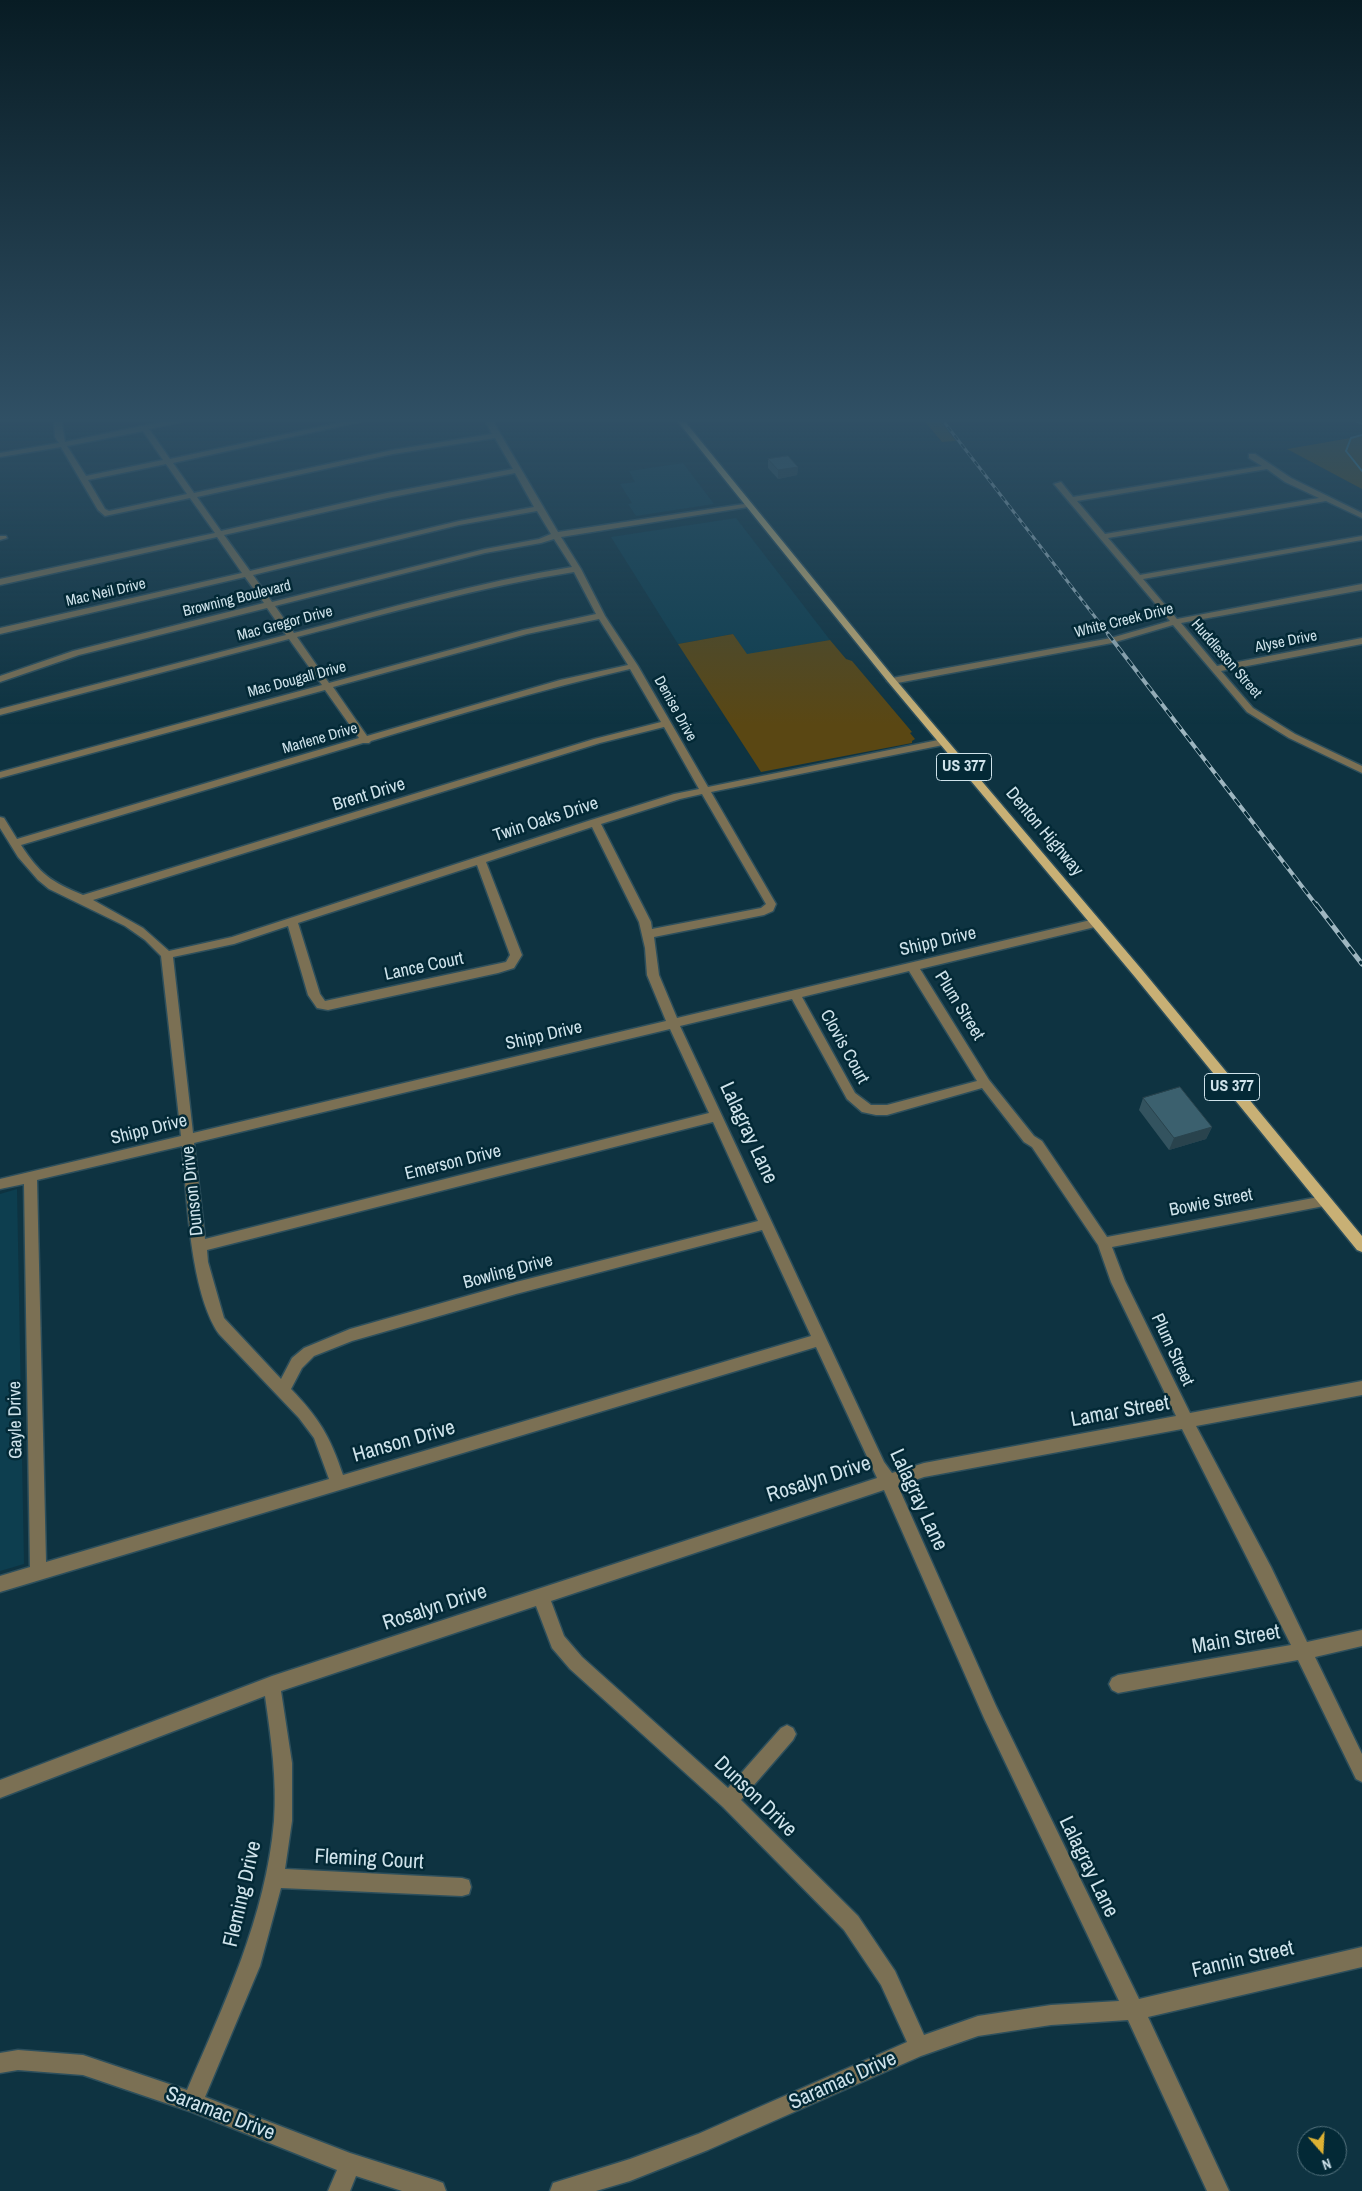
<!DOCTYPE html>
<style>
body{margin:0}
#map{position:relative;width:1362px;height:2191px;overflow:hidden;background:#0e3341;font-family:"Archivo Narrow",sans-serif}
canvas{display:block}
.north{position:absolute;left:1297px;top:2126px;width:50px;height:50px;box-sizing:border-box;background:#032936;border:1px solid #55737e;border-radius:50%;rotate:161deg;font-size:14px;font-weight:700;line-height:20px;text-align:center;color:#cfe3eb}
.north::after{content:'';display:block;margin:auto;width:18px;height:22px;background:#ddb133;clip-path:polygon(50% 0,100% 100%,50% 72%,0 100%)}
</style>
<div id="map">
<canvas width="1362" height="2191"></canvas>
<div class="north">N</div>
</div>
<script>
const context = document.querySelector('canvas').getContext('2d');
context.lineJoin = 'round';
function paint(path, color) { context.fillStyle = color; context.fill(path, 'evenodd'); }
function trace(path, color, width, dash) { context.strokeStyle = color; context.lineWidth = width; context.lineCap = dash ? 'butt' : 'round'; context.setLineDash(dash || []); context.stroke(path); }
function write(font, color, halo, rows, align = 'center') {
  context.font = font + ' "Archivo Narrow",sans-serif'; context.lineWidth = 5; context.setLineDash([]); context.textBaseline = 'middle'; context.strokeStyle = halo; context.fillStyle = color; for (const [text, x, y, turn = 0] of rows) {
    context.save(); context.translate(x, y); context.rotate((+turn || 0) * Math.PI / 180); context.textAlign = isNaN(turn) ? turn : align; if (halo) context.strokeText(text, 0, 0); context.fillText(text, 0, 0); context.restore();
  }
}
const built = new Path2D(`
 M 683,463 L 714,504 L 636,516 L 628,504 L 632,503 L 620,484 L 635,482 L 629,471 Z
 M 736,518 L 830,640 L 747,655 L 733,634 L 678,644 L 611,537 Z
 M 17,1189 L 24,1564 L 0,1571 L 0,1194 Z`);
const green = new Path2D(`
 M 922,418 L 938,418 L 956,441 L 942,442 Z
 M 1362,436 L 1362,489 L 1287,449 Z
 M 733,634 L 747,654 L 830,640 L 846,659 L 852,661 L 912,732 L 910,733 L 915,739 L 912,741 L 912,743 L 761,772 L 678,644 Z`);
const stream = new Path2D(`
 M 1350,418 L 1362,424
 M 1362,435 L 1351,438 L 1346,451 L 1362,471`);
const minor = new Path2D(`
 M 54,418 L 61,418 L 65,442 L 181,418 L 197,418 L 149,429 L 170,459 L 362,418 L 377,418 L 173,463 L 194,493 L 393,450 L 492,434 L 484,418 L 491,418 L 558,532 L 751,503 L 751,507 L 748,507 L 561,537 L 581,569 L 605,616 L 638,666 L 708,787 L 943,739 L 948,742 L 943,745 L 711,792 L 776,904 L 773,911 L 764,915 L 654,937 L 659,975 L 677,1018 L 1095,919 L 1099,920 L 1101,923 L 1099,926 L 1095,927 L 920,969 L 989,1080 L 1034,1136 L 1042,1141 L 1107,1237 L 1324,1196 L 1329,1197 L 1331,1201 L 1329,1205 L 1324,1206 L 1112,1247 L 1125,1281 L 1190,1413 L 1362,1381 L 1362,1395 L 1196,1426 L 1271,1567 L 1307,1642 L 1362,1630 L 1362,1646 L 1315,1657 L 1362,1754 L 1362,1782 L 1356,1779 L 1298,1660 L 1118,1693 L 1112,1690 L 1109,1684 L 1112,1678 L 1118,1675 L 1291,1645 L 1182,1429 L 924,1477 L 898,1486 L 996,1706 L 1139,1999 L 1362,1947 L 1362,1967 L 1148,2017 L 1229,2191 L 1207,2191 L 1128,2020 L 1051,2025 L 978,2036 L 921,2056 L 708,2150 L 630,2181 L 596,2191 L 550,2191 L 553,2183 L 630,2159 L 698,2134 L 907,2042 L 881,1985 L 844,1930 L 723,1807 L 570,1669 L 552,1648 L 536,1606 L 281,1691 L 292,1763 L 292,1821 L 285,1869 L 462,1878 L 469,1880 L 471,1887 L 469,1894 L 462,1896 L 281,1888 L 260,1966 L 205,2097 L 350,2153 L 435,2180 L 443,2183 L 446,2191 L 402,2191 L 356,2176 L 350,2191 L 328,2191 L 337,2170 L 192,2112 L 83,2075 L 18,2070 L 0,2073 L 0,2053 L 18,2050 L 83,2055 L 187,2090 C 224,2004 266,1916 274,1821 C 277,1779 271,1738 265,1696 L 0,1798 L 0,1780 L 272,1676 L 877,1478 L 816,1347 L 0,1592 L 0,1576 L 30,1567 L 24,1184 L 0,1189 L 0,1179 L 181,1136 L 161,956 L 145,940 L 125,926 L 49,889 L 38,880 L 18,857 L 0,828 L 0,817 L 4,818 L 17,839 L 359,738 L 325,690 L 0,778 L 0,772 L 322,685 L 289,639 L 0,715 L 0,709 L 286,635 L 267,608 L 79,655 L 0,682 L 0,676 L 73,651 L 264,603 L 245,577 L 0,634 L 0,628 L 242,573 L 217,537 L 0,585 L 0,579 L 215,533 L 190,498 L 105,516 L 98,510 L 61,447 L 0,457 L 0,453 L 59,443 L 55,437 ZM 143,431 L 163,460 L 86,476 L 67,446 ZM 495,438 L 513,469 L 387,493 L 221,531 L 197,497 L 393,454 ZM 166,464 L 187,494 L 109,511 L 105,509 L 88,480 ZM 515,473 L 534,507 L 459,521 L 250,571 L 224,535 L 387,498 ZM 537,511 L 551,534 L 539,539 L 485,549 L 272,602 L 253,575 L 459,525 ZM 554,539 L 572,567 C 478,582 386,609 294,633 L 275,606 L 485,553 L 541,543 ZM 574,572 L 596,614 L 523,630 L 329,683 L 297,637 C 389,613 480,587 574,572 ZM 599,619 L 628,665 L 560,680 L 367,736 L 333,687 L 527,634 ZM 630,669 L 661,722 L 594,739 L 83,895 C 51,882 40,874 21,845 L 363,743 L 369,743 L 371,741 C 457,715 543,689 630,669 ZM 664,727 L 699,789 L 674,794 L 591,820 L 232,937 L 169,951 L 143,928 L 93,900 L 600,743 ZM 702,794 L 766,904 L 761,908 L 652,929 L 651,922 L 601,824 L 680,799 ZM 592,827 L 639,922 L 645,948 L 647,975 L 666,1021 L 193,1133 L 173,957 L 234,944 L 288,926 L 308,995 L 317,1008 L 328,1010 L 498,973 L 514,968 L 522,955 L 486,862 ZM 477,865 L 510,955 L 506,962 L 325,1001 L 320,994 L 298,923 ZM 909,971 L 977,1081 L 887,1105 L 871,1105 L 855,1093 L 802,997 ZM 792,999 L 847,1099 L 862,1112 L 876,1115 L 887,1115 L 982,1088 L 1024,1142 L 1032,1147 L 1098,1245 L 1111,1282 L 1176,1416 L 924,1463 L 892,1473 L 884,1462 L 680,1026 ZM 670,1029 L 709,1113 L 205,1239 L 194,1143 ZM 713,1122 L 758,1221 L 516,1282 L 350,1329 L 304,1348 L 292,1358 L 281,1379 L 224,1318 L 208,1262 L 207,1250 ZM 182,1146 C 187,1198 190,1292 219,1334 L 299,1418 L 314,1438 L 329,1479 L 46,1562 L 37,1180 ZM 762,1230 L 811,1336 L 343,1475 C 330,1436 319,1418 291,1389 L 302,1368 L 314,1356 L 352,1341 L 516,1294 ZM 884,1490 L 984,1718 L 1119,2001 L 1051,2005 L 978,2016 L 924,2035 L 895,1971 L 858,1916 L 741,1800 L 793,1740 L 796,1734 L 793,1728 L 787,1725 L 781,1728 L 728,1788 L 582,1657 L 564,1636 L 551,1601 Z
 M 1249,454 L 1255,454 L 1291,478 L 1362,513 L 1362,518 L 1326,501 L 1108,538 L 1140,575 L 1362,536 L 1362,540 L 1143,579 L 1177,619 L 1362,584 L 1362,590 L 1181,623 L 1217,666 L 1362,638 L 1362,644 L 1221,671 L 1253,708 L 1295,734 L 1362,766 L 1362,773 L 1289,738 L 1247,712 L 1173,625 L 1112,643 L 892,684 L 887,681 L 892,678 L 1111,638 L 1170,621 L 1054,484 L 1061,482 L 1073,497 L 1262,466 L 1249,458 ZM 1267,469 L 1285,482 L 1319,498 L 1105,534 L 1077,501 Z
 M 0,536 L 6,536 L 7,538 L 0,540 Z`);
const major = new Path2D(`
 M 675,418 L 682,418 L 895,679 L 1143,971 L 1362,1236 L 1362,1252 L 1357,1250 L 1135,977 L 889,683 Z`);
const railFar2 = new Path2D(`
 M 941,418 L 1109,635`);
const railFar1 = new Path2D(`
 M 1108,634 L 1317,906`);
const rail = new Path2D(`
 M 1316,904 L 1362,964`);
const wall = new Path2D(`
 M 768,459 L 798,467 L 797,475 L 778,479 L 768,468 Z
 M 1143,1098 L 1212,1127 L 1206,1139 L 1169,1150 L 1139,1110 Z`);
const shadedWall = new Path2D(`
 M 798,467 L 797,475 L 778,479 L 778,470 Z
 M 1212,1127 L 1206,1139 L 1169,1150 L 1174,1138 Z`);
const building = new Path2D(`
 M 788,456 L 798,467 L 778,470 L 768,459 Z
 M 1180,1087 L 1212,1127 L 1174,1138 L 1143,1098 Z`);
const farStreetnames = [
 ["Mac Neil Drive",106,593,-13],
 ["Browning Boulevard",237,599,-14],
 ["White Creek Drive",1124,621,-14],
 ["Mac Gregor Drive",285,624,-15],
 ["Alyse Drive",1286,642,-11],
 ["Huddleston Street",1226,659,49],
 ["Mac Dougall Drive",297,680,-15],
 ["Denise Drive",675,709,61],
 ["Marlene Drive",320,739,-16]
];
const shields = [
 [964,767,55],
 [1232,1087,55]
];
const shieldNames = [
 ["US 377",964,767],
 ["US 377",1232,1087]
];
const streetNames = [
 ["Brent Drive",369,795,-17],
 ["Twin Oaks Drive",546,820,-18],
 ["Denton Highway",1044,832,50],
 ["Shipp Drive",938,942,-13],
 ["Lance Court",424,967,-12],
 ["Plum Street",959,1006,58],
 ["Shipp Drive",544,1036,-13],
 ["Clovis Court",844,1047,61],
 ["Shipp Drive",149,1130,-14],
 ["Emerson Drive",453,1163,-14],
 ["Dunson Drive",193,1191,-96],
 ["Bowie Street",1211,1203,-11],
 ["Bowling Drive",508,1272,-15],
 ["Plum Street",1172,1350,65],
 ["Gayle Drive",16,1420,-91]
];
const nearStreetnames = [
 ["Lalagray Lane",748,1133,65],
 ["Lamar Street",1120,1412,-10],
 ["Hanson Drive",404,1442,-16],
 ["Rosalyn Drive",819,1480,-18],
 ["Lalagray Lane",918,1500,65],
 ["Rosalyn Drive",435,1608,-18],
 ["Main Street",1236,1640,-10],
 ["Dunson Drive",755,1797,44],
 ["Fleming Court",369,1860,3],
 ["Lalagray Lane",1088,1867,64],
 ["Fleming Drive",243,1894,-77],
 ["Fannin Street",1243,1960,-13],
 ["Saramac Drive",843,2081,-24],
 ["Saramac Drive",220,2114,21]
];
paint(built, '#0d3e4f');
paint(green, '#5a4713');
trace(stream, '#4897af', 2);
trace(minor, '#2d4f5c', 3);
trace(major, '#2d4f5c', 3);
paint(minor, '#7b7054');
paint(major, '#c8b075');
trace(railFar2, '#9eb6c0', 3);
trace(railFar1, '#9eb6c0', 4);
trace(rail, '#9eb6c0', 5);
trace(railFar2, '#032936', 2, [5.5]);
trace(railFar1, '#032936', 2.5, [8]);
trace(rail, '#032936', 3, [9]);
paint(wall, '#33535f');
paint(shadedWall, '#29434d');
paint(building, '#3b606e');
trace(building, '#29434d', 1);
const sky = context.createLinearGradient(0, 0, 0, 725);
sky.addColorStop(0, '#081c24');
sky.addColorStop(0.58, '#305065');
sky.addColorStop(1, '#30506500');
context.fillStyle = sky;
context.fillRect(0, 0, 1362, 725);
write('15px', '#cfe3eb', '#032936', farStreetnames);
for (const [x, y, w] of shields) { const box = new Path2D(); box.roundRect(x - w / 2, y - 13.5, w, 27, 4); context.fillStyle = '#032936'; context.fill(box); trace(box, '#cfe3eb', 1); }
write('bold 16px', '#cfe3eb', null, shieldNames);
write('18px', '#cfe3eb', '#032936', streetNames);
write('21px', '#cfe3eb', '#032936', nearStreetnames);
</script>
